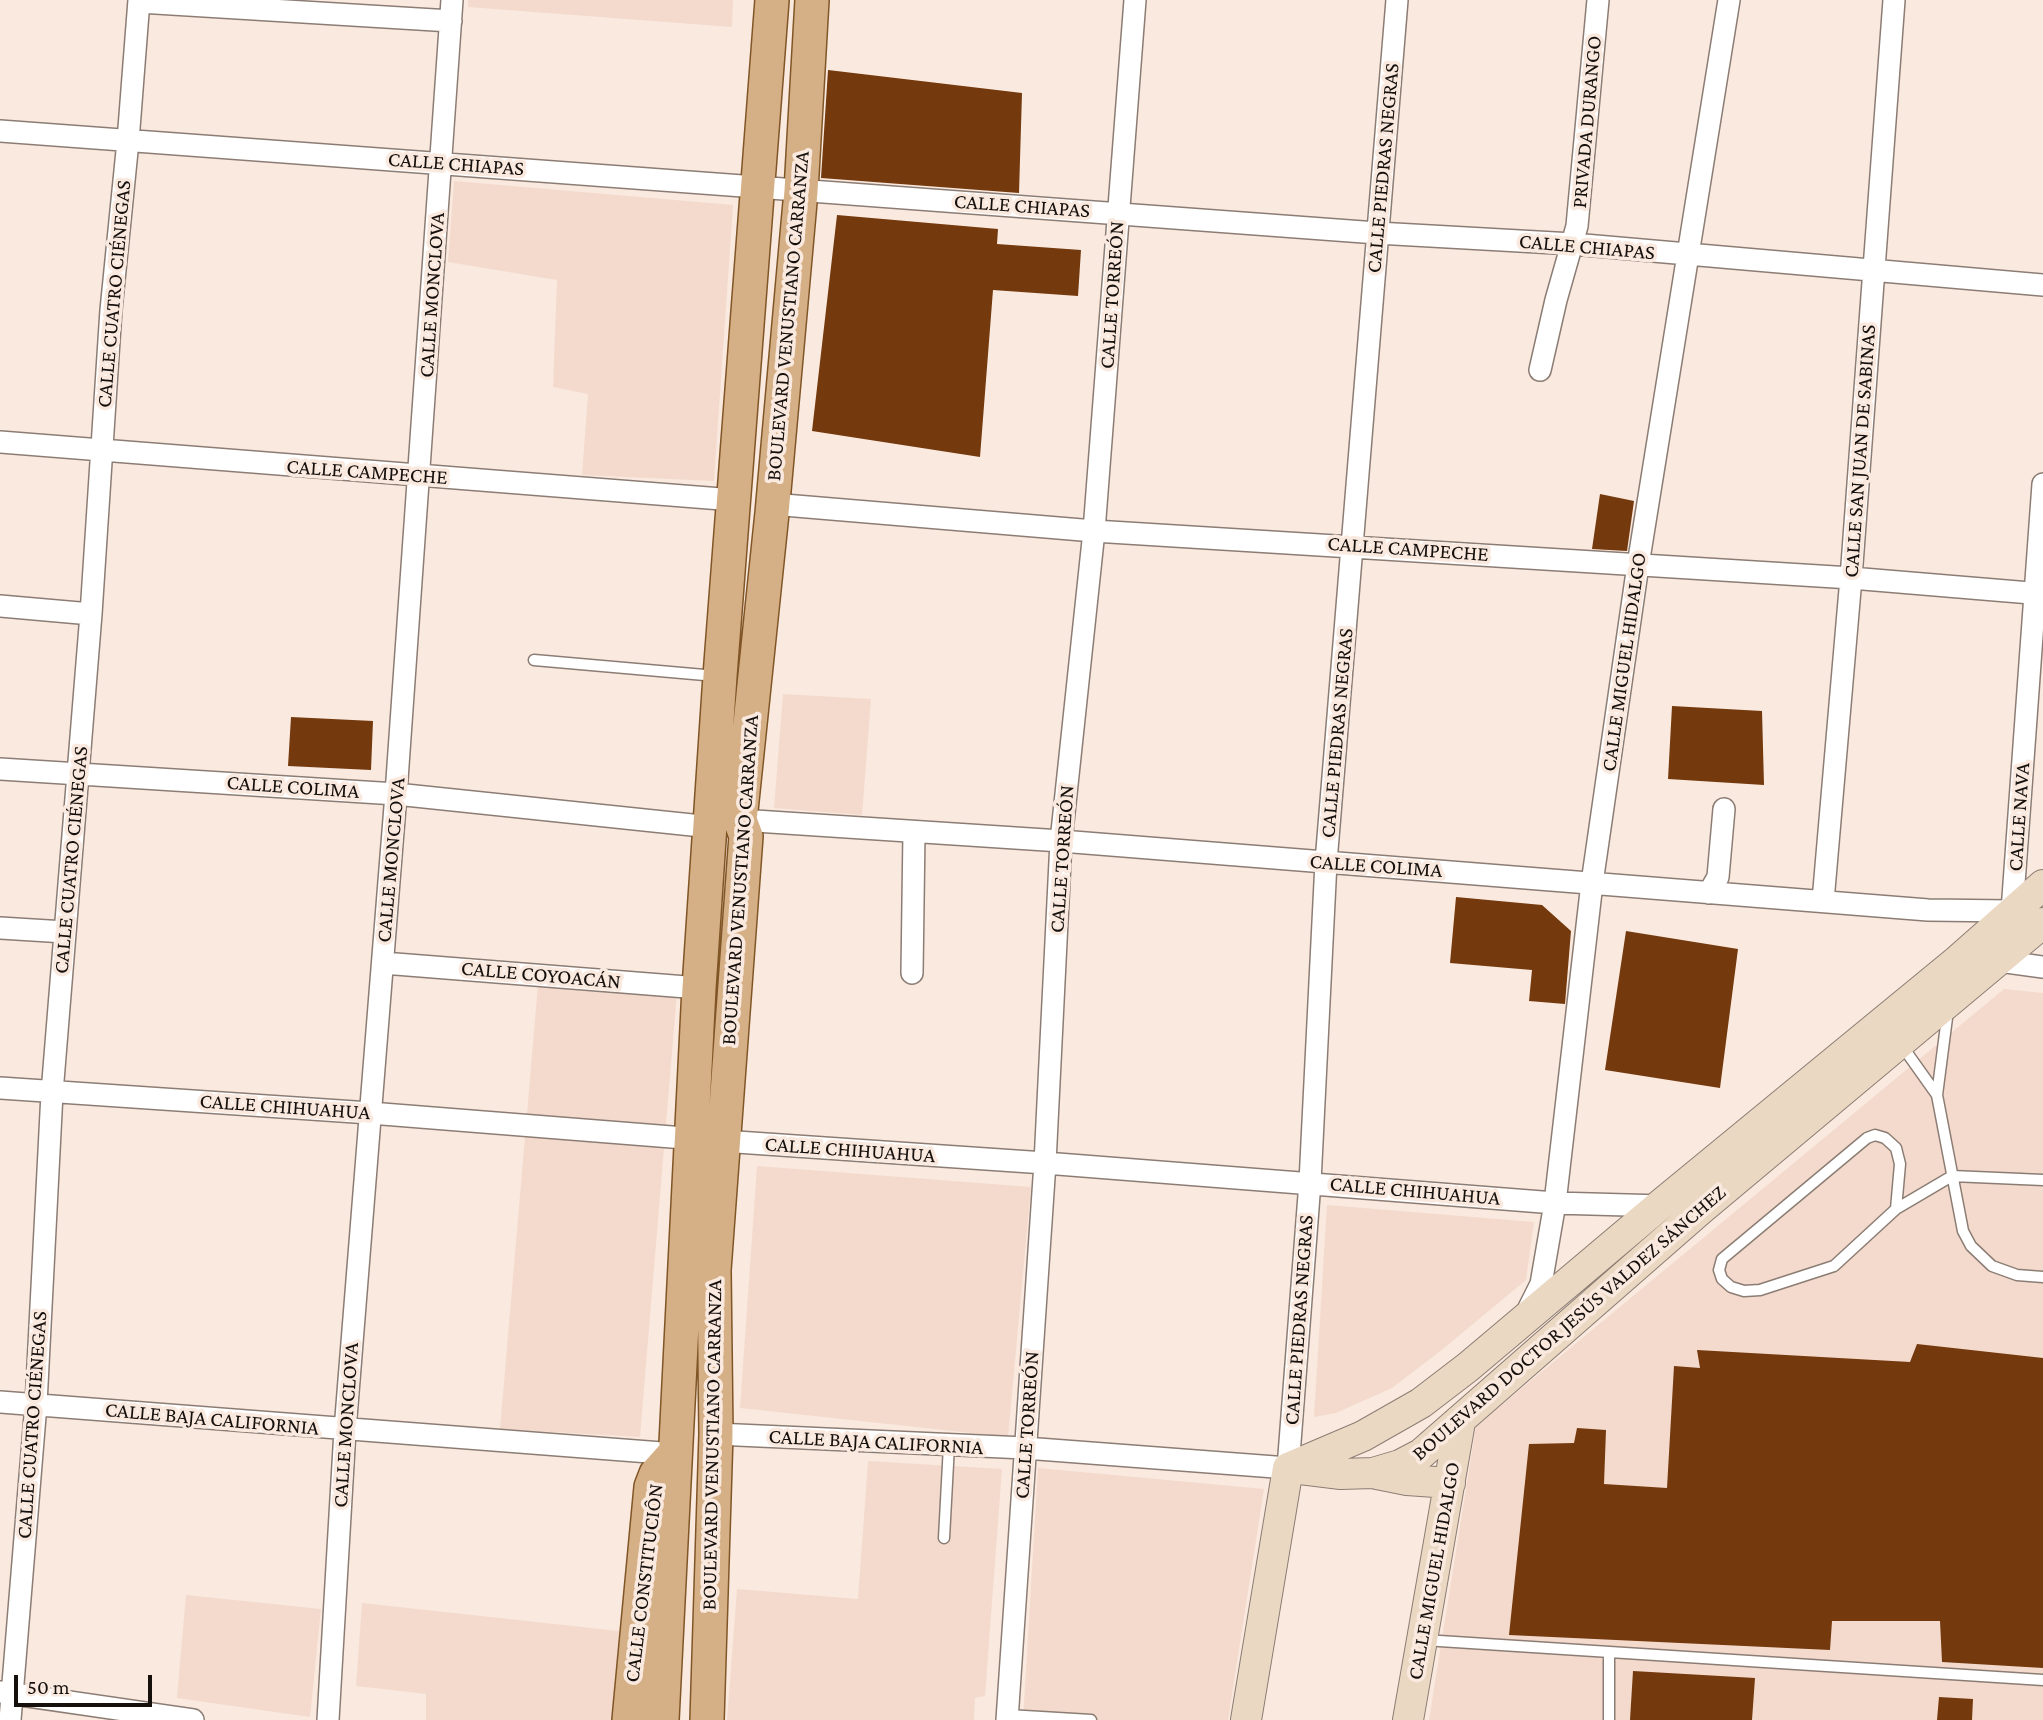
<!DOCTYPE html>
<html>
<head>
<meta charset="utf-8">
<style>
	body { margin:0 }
	#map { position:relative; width:2043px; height:1720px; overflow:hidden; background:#fae9df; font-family:"Crimson Pro",serif }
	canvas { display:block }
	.scale { position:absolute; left:14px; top:1675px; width:138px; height:32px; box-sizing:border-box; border:4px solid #16100d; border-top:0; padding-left:9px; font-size:21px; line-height:24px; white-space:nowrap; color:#16100d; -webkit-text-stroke:5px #fae9df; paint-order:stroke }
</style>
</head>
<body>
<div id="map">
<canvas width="2043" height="1720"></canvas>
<div class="scale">50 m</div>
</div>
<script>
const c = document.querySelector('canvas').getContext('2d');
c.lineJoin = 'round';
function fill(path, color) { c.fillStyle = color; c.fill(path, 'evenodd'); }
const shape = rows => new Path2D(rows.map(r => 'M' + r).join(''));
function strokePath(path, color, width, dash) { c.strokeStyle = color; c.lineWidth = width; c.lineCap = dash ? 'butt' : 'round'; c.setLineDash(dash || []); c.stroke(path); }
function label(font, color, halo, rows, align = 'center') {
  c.font = font + ' "Crimson Pro",serif'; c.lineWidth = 7; c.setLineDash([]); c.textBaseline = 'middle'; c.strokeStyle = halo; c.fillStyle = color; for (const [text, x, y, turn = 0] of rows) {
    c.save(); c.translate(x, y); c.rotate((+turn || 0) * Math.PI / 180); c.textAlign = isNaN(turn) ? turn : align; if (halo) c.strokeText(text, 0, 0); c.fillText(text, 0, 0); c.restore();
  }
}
fill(shape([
	[468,0,733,0,732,27,468,7],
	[454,181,733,205,714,481,582,475,588,394,553,387,557,280,448,262],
	[783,694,871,699,862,815,774,808],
	[539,973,678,980,640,1437,500,1429],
	[2004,989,2043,993,2043,1720,1429,1720,1476,1426],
	[757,1166,1031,1187,1008,1437,740,1408],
	[1327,1205,1534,1222,1526,1280,1443,1349,1392,1388,1336,1413,1314,1417],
	[868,1461,1002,1469,985,1696,975,1698,974,1720,727,1720,737,1589,858,1599],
	[1038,1468,1264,1489,1228,1720,1023,1720],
	[186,1595,321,1609,310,1717,177,1698],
	[362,1603,619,1631,618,1720,426,1720,426,1694,356,1686]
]), '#f3dacd');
fill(shape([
	[828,70,1022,93,1019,193,821,178],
	[837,215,998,229,997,244,1081,250,1078,296,993,290,980,457,812,431],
	[1600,494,1634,501,1627,551,1592,549],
	[1672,706,1762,711,1764,785,1668,779],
	[291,717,373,721,371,770,288,766],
	[1456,897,1542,905,1571,931,1565,1004,1529,1001,1532,970,1450,963],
	[1626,931,1738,949,1720,1088,1605,1070],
	[1917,1344,2043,1358,2043,1668,1942,1662,1940,1621,1832,1621,1830,1650,1509,1635,1529,1444,1574,1443,1577,1428,1606,1430,1604,1484,1667,1488,1674,1366,1700,1368,1697,1350,1910,1362],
	[1633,1671,1755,1678,1752,1720,1630,1720],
	[1939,1697,1973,1699,1972,1720,1937,1720]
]), '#74390c');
const lane = shape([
	[534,660,716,676],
	[1948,1010,1937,1095,1963,1231,1971,1246,1992,1266,2017,1275,2043,1277],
	[1900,1043,1937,1095],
	[1896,1209,1900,1164,1896,1148,1885,1138,1875,1135,1867,1138,1722,1259,1719,1270,1722,1279,1731,1287,1744,1291,1760,1290,1834,1266,1896,1209,1952,1176,2043,1180],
	[944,1538,949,1445],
	[1424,1640,2043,1680],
	[1609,1653,1609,1720],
	[1008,1715,1091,1720]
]);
const street = shape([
	[139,2,451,21],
	[0,131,1377,233,1573,244,2043,285],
	[1540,370,1556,300,1577,226,1598,0],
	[0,442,734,500],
	[772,504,1094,531,1851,578,2043,594],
	[0,606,91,614],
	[0,769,396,794,711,827],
	[740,820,1061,841,1928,910,2012,911],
	[1709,893,1718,877,1724,809],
	[1823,901,1851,578,1894,0],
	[2017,916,2012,911,2043,484],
	[0,928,65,932],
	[1999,961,2043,967],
	[383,963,699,988],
	[912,973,914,832],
	[0,1088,370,1113,722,1141,1045,1163,1555,1203,1663,1206],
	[1526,1314,1541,1284,1555,1203,1592,883,1638,565,1729,0],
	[0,1402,675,1454],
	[716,1434,1025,1448,1288,1468,1310,1182,1326,862,1397,0],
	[0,1692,193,1720],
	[10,1720,36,1404,52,1093,91,614,111,310,128,141,139,0],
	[328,1720,345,1430,396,794,452,0],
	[1007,1720,1045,1163,1061,841,1094,531,1135,0]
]);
const secondary = shape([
	[1288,1468,1363,1436,1421,1403,1468,1367,1660,1205,1958,960,2043,885],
	[1292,1468,1341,1474,1373,1473,1400,1465,1421,1454,1700,1210,2043,923],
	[1377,1474,1407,1480,1450,1483],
	[1246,1720,1288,1468],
	[1408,1720,1460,1422]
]);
const primary = shape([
	[629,1720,651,1487,656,1474,673,1455],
	[662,1720,699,988,720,676,772,0],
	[707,1720,716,1434,714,1270,746,836,740,820,772,513,801,191,812,0]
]);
strokePath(lane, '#8c7d74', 13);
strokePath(street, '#8c7d74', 24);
strokePath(secondary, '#8c7d74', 32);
strokePath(primary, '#805627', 36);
strokePath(lane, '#fff', 10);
strokePath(street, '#fff', 21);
strokePath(secondary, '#ead8c2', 30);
strokePath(primary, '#d5b086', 33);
label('21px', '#16100d', '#fae9df', [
	["PRIVADA DURANGO",1587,122,-85],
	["CALLE CHIAPAS",456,164,4],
	["CALLE PIEDRAS NEGRAS",1383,168,-85],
	["CALLE CHIAPAS",1022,206,4],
	["CALLE CHIAPAS",1587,247,5],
	["CALLE CUATRO CIÉNEGAS",114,294,-85],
	["CALLE MONCLOVA",432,295,-86],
	["CALLE TORREÓN",1112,295,-86],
	["BOULEVARD VENUSTIANO CARRANZA",788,316,-85],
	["CALLE SAN JUAN DE SABINAS",1860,451,-86],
	["CALLE CAMPECHE",367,472,4],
	["CALLE CAMPECHE",1408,549,4],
	["CALLE MIGUEL HIDALGO",1624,662,-82],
	["CALLE PIEDRAS NEGRAS",1337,733,-85],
	["CALLE COLIMA",293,787,4],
	["CALLE NAVA",2019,817,-86],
	["CALLE TORREÓN",1062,859,-86],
	["CALLE CUATRO CIÉNEGAS",71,860,-85],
	["CALLE MONCLOVA",391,860,-85],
	["CALLE COLIMA",1376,866,4],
	["BOULEVARD VENUSTIANO CARRANZA",740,880,-86],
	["CALLE COYOACÁN",541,975,5],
	["CALLE CHIHUAHUA",285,1107,4],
	["CALLE CHIHUAHUA",850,1150,4],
	["CALLE CHIHUAHUA",1415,1191,5],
	["CALLE PIEDRAS NEGRAS",1299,1320,-86],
	["BOULEVARD DOCTOR JESÚS VALDEZ SÁNCHEZ",1569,1323,-41],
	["CALLE BAJA CALIFORNIA",212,1419,5],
	["CALLE CUATRO CIÉNEGAS",32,1425,-86],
	["CALLE MONCLOVA",346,1425,-86],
	["CALLE TORREÓN",1027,1425,-86],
	["CALLE BAJA CALIFORNIA",876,1442,3],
	["BOULEVARD VENUSTIANO CARRANZA",712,1445,-89],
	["CALLE MIGUEL HIDALGO",1434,1571,-80],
	["CALLE CONSTITUCIÔN",644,1583,-83]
]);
</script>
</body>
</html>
